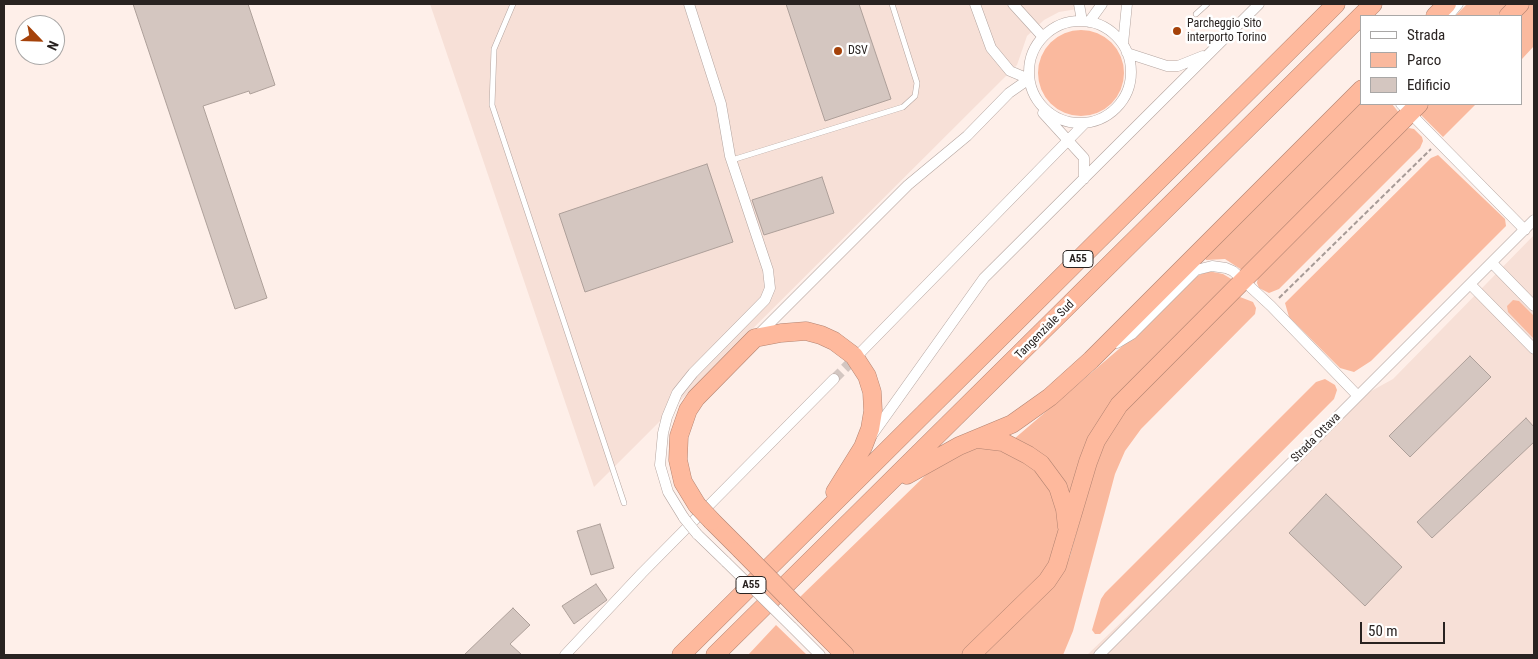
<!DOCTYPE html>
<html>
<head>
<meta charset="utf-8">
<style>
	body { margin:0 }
	#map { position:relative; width:1538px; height:659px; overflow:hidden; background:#feefe9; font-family:"Roboto Condensed",sans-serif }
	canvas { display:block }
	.frame { position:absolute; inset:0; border:5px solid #292321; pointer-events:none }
	.legend { position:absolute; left:1360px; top:15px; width:162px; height:90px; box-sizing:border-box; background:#fff; border:1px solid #a9a7a6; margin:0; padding:6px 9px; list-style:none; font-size:15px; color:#292321 }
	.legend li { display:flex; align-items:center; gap:10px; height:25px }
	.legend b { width:25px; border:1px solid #a9a7a6 }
	.north { position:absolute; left:15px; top:15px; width:50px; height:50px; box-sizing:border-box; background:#fff; border:1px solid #a9a7a6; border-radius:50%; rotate:114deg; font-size:14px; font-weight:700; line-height:20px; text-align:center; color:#292321 }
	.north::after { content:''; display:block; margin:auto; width:18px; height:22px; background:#a5420a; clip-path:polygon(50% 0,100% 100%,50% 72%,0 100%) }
	.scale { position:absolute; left:1360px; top:622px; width:85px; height:22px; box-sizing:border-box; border:2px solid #292321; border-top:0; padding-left:6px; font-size:15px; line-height:18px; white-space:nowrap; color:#292321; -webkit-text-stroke:4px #fff; paint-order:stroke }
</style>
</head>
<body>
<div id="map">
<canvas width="1538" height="659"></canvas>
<div class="frame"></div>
<ul class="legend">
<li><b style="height:6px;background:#fff"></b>Strada</li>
<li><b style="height:14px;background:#fab99e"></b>Parco</li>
<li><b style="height:14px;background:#d4c6c0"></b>Edificio</li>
</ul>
<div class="north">N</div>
<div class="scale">50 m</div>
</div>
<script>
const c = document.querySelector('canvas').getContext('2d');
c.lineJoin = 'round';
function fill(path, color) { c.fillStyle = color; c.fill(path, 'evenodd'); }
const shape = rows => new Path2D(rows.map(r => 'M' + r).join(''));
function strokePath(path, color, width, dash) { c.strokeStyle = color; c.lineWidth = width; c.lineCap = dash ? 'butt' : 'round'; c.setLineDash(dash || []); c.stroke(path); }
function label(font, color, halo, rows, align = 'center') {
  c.font = font + ' "Roboto Condensed",sans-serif'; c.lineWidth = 5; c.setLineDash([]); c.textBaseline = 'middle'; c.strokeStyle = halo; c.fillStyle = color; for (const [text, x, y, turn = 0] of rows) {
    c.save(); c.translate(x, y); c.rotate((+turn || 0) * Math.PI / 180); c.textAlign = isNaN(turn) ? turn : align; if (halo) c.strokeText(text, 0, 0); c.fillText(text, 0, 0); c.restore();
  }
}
fill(shape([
	[430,4,1085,4,1077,9,1059,12,1044,20,1027,36,1017,65,594,487],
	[1534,235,1534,655,1087,655,1353,401,1393,379]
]), '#f7e0d7');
fill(shape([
	[1467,4,1510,4,1497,16,1455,16],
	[1530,4,1534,4,1534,46,1522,59,1522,16,1517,16],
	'1038 73a43 43 0 1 1 86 0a43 43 0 1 1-86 0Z',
	[1362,101,1362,104,1392,104,1400,114,1242,270,1225,259,1206,260,1205,258],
	[1428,104,1476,104,1443,137,1419,113],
	[1409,128,1414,129,1422,137,1423,141,1420,148,1279,289,1269,293,1259,288,1257,283,1258,276,1401,133],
	[1438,155,1505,219,1506,226,1371,361,1354,372,1340,368,1289,317,1285,303,1431,158],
	[1208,271,1223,274,1233,280,1128,384,1071,500,1014,439,1133,337,1191,279],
	[1240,297,1253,302,1256,308,1255,314,1141,429,1125,451,1115,474,1073,631,1063,655,981,655,1063,572,1070,556,1099,452,1120,416,1234,299],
	[1513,300,1519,301,1534,316,1534,339,1508,312,1507,306],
	[1325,379,1335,385,1337,390,1334,399,1100,634,1095,634,1092,630,1101,599,1105,593,1316,382],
	[978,447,1001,449,1034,468,1055,497,1060,534,1049,569,963,655,856,655,799,598,932,469,942,462],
	[776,625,807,655,748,655]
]), '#fab99e');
const building = shape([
	[133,4,248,4,275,85,250,94,249,91,203,106,267,298,235,309,133,4],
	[786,4,859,4,891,99,825,121,786,4],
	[707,164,733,242,585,292,559,214,707,164],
	[822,177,834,213,764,235,752,200,822,177],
	[1470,356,1491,377,1410,457,1389,436,1470,356],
	[1526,418,1534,427,1534,442,1432,538,1417,522,1526,418],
	[1326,494,1402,567,1365,606,1289,533,1326,494],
	[600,524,614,568,591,575,577,531,600,524],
	[596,584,607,600,574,624,562,606,596,584],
	[513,608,530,625,510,644,522,655,464,655,513,608]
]);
fill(building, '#d4c6c0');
strokePath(building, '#aea09a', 1);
strokePath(shape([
	[834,379,859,354]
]), '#d3c6c1', 10, [10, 5]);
const lane = shape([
	[513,4,494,49,492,105,624,503],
	[1196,14,1207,4],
	[732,160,903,107,915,96,917,83,892,4]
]);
const street = shape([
	[975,4,991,48,1010,71,1029,79],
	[1013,4,1043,37],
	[1079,4,1082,21],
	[1448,16,1458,4],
	'1029 72a51 51 0 1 1 102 0a51 51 0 1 1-102 0Z',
	[1089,22,1102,4],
	[1123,44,1127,4],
	[1127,53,1167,66,1178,66,1203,56],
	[1401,104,1525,230],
	[1043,113,1084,158,1084,179],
	[1492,263,1534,306],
	[1470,284,1534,349],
	[758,335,908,185,967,136,1009,93,1029,79],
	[1117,343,1132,334,1196,270,1212,266,1226,268,1233,271,1271,306,1358,396],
	[861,352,1085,123],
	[872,435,984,278,1259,4],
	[684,518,668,492,660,465,663,433,667,417,677,393,693,373,765,300,770,288,768,270,730,156,721,104,689,4],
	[697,534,726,562],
	[792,627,820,655],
	[565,655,642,573,834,379],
	[1099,655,1534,220]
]);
const highway = shape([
	[1435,16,1447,4],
	[1508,16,1520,4],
	[978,439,1003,442,1028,455,1041,464,1058,487,1065,509,1067,527],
	[907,475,959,446,1012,424,1050,397,1091,360,1362,89],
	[697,505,683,482,678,460,679,436,688,410,696,398,755,338,781,333,806,331,821,335,834,341,854,356,867,376,872,392,873,411,870,429,863,447,835,492],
	[712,521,740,549],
	[805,615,845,655],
	[681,655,1336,4],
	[715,655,1373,4],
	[971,655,1047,581,1057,566,1088,462,1096,441,1119,405,1419,104]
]);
strokePath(lane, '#b4a5a0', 6);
strokePath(street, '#b4a5a0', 11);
strokePath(highway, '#b38472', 19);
strokePath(shape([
	[1279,298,1431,149]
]), '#a79b97', 2, [5, 2.5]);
strokePath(lane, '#fff', 5);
strokePath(street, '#fff', 10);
strokePath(highway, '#feb99d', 18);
const streetBridge = shape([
	[684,518,697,534],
	[726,562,792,627]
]);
const highwayBridge = shape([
	[697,505,712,521],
	[740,549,805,615]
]);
strokePath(streetBridge, '#b4a5a0', 11, []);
strokePath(highwayBridge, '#b38472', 19, []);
strokePath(streetBridge, '#fff', 10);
strokePath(highwayBridge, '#feb99d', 18);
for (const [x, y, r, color] of [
	[1177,31,5,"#a5420a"],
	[838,51,5,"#a5420a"]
]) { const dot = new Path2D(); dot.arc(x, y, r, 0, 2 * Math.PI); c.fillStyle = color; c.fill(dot); strokePath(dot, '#fff', 2); }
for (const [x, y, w] of [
	[1078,259,30],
	[751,585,30]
]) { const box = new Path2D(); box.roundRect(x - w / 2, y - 8.5, w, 17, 4); c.fillStyle = '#fff'; c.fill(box); strokePath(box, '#292321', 1); }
label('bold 11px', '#292321', null, [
	["A55",1078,259],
	["A55",751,585]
]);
label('12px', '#292321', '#fff', [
	["Parcheggio Sito",1187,24],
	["interporto Torino",1187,38],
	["DSV",848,51]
], 'left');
label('12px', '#292321', '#fff', [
	["Tangenziale Sud",1045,330,-45],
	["Strada Ottava",1316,438,-45]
]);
</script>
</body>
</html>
